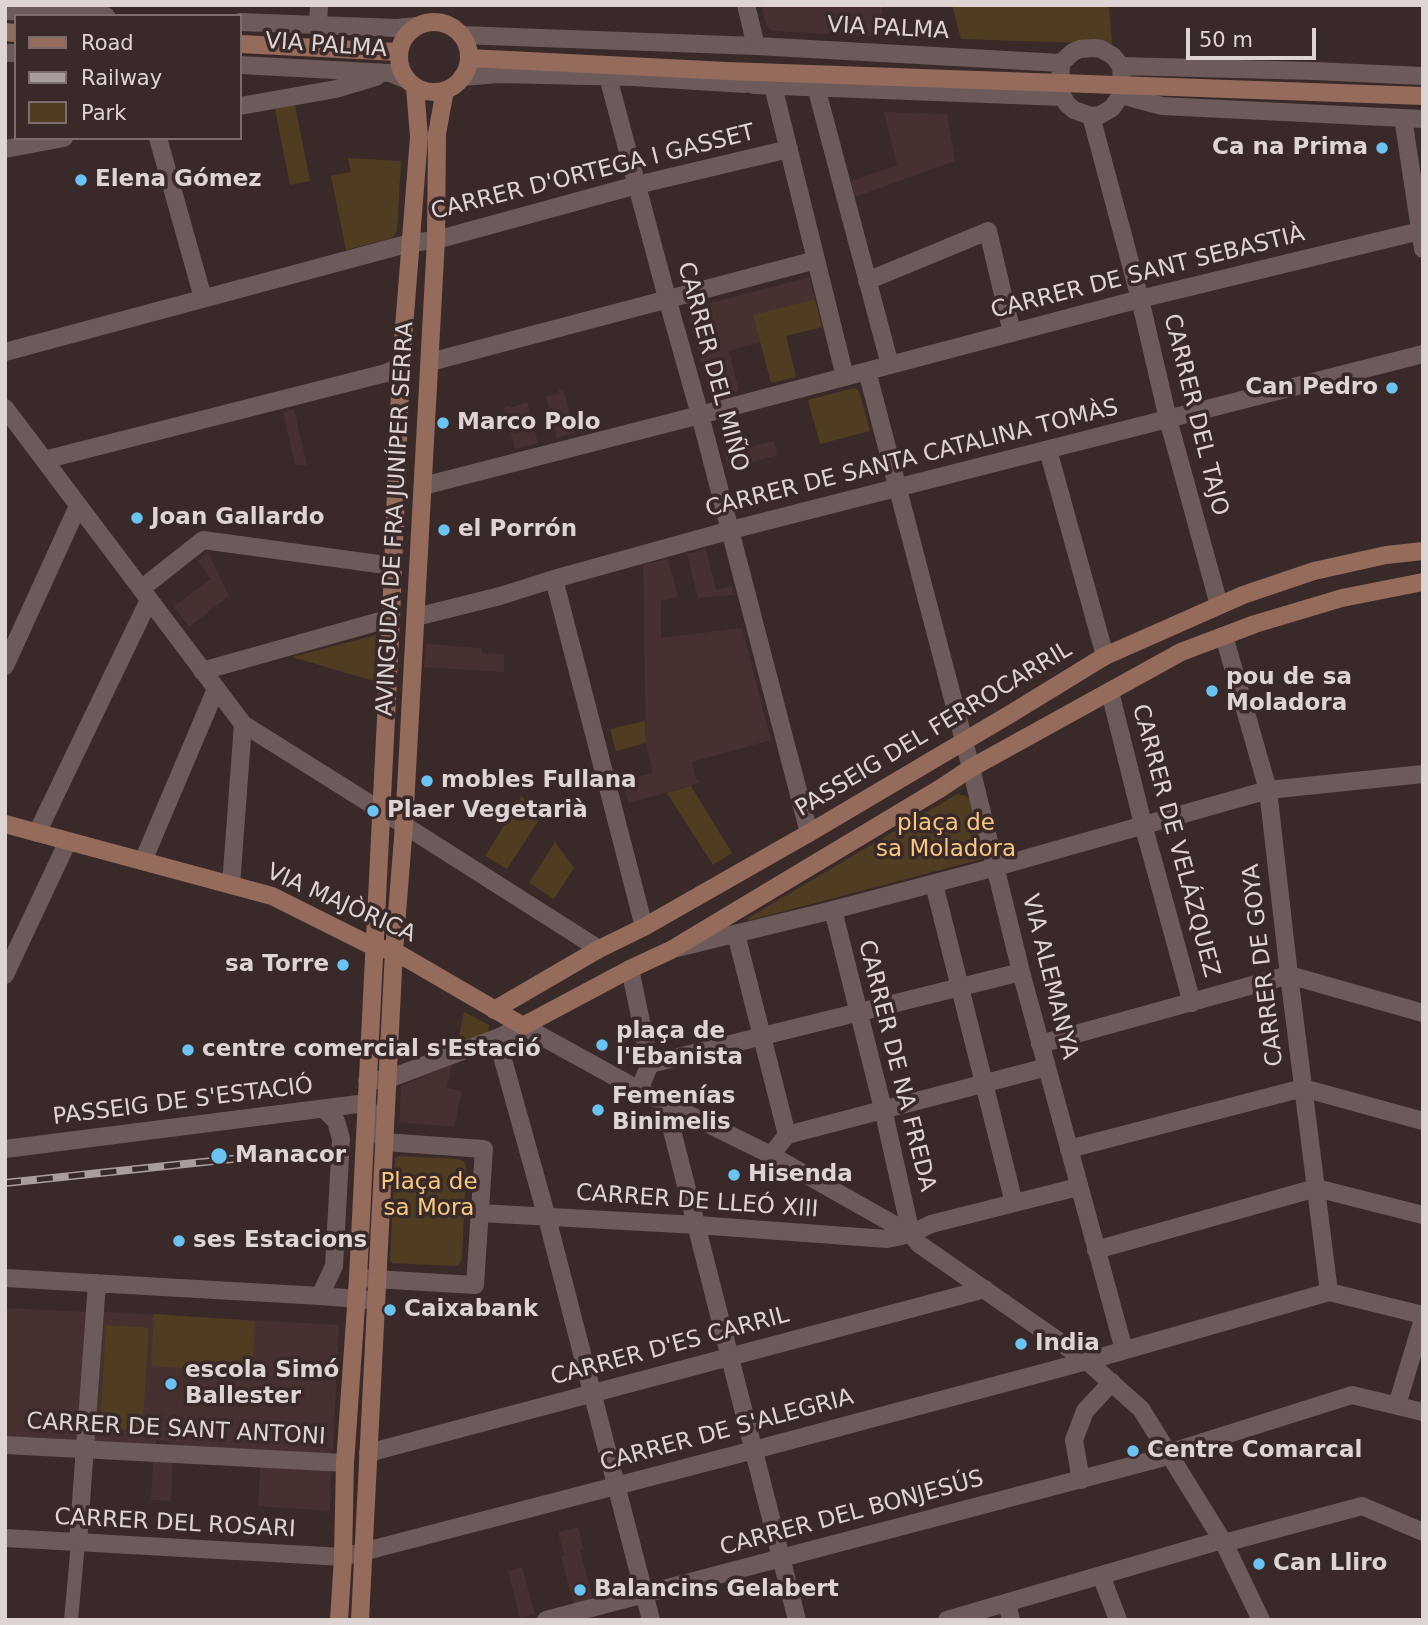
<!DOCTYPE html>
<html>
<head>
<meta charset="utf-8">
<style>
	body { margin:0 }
	#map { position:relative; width:1428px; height:1625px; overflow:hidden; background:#392929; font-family:"DejaVu Sans",sans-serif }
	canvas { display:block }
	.frame { position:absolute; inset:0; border:7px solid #dfd4d4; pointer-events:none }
	.legend { position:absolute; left:14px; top:14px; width:228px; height:126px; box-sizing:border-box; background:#392929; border:2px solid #7b6d6d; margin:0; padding:9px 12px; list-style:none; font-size:21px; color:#dfd4d4 }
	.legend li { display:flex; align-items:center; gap:14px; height:35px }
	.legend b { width:35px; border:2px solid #7b6d6d }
	.scale { position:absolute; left:1186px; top:28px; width:130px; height:32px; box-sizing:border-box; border:4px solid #dfd4d4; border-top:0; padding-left:9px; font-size:21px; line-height:24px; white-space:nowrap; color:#dfd4d4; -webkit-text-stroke:5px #392929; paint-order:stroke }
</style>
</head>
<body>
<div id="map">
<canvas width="1428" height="1625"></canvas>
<div class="frame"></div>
<ul class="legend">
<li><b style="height:9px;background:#956b5c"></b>Road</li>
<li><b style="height:9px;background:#a99d9d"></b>Railway</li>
<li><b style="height:19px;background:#503d21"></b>Park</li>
</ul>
<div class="scale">50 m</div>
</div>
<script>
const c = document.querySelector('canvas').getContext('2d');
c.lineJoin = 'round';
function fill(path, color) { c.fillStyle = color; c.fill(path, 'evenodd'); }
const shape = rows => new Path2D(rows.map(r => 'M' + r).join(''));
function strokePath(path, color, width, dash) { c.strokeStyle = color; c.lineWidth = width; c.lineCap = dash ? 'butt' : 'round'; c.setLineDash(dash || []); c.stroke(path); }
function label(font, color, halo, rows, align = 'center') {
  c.font = font + ' "DejaVu Sans",sans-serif'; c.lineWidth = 7; c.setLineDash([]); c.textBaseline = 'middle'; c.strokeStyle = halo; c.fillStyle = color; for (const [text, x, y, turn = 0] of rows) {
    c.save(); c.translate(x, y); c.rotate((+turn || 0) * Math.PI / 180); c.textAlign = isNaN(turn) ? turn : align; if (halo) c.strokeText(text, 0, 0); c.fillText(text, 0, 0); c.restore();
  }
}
fill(shape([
	[761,5,882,5,882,37,773,31,767,27],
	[884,112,947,114,955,161,855,197,851,181,897,165],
	[810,277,815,299,754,315,760,342,729,351,739,391,715,397,709,393,687,309],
	[563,388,575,433,557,438,546,397,559,393,559,390],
	[527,402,538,443,515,449,504,408,509,406,510,408],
	[294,409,299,431,307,466,295,465,283,412],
	[774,441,777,455,728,469,724,453],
	[706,549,716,590,731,586,733,595,698,598,687,554],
	[208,552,229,596,189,627,174,606,211,579,198,560],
	[668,559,678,597,661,601,661,638,742,628,771,740,692,762,696,778,699,782,691,786,628,803,623,780,653,773,646,743,643,565],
	[426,644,482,648,482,653,504,654,504,672,424,667],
	[452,1064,447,1088,462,1091,454,1127,399,1122,401,1086],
	[6,1308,87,1312,106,1312,339,1325,333,1450,327,1455,169,1445,168,1441,156,1440,156,1444,5,1436],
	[153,1461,173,1462,171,1501,151,1500],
	[260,1467,331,1471,330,1511,258,1506],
	[578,1527,583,1548,580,1550,593,1599,574,1604,561,1557,564,1555,558,1532],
	[522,1567,535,1614,520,1618,508,1571]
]), '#473030');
fill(shape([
	[952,5,1109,5,1112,44,961,39],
	[295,105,310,181,290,185,275,109],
	[348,158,401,161,397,232,392,238,346,250,331,176,351,172],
	[815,299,822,327,786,336,796,377,771,383,753,315],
	[854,388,859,391,870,431,820,444,808,400],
	[376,635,374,681,292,657],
	[645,721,646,743,616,751,610,729],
	[691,786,732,853,713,865,667,793],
	[957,794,966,796,970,799,985,853,982,859,747,921,748,918],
	[521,795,539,820,507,869,485,856,518,804],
	[555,842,574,868,554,899,529,883],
	[464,1012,489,1025,488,1033,457,1046],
	[398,1156,458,1159,463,1161,466,1166,462,1258,460,1263,456,1266,392,1263,390,1261,395,1158],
	[154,1314,255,1321,252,1373,151,1366],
	[106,1325,149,1328,142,1431,100,1428]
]), '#503d21');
strokePath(shape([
	[71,1620,78,1543]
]), '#6d5a5a', 14);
strokePath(shape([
	[5,11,106,16],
	[240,22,397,28,416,26],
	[318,25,319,5],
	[461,35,756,46,1061,63],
	[1094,48,1101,49,1113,56,1121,66,1122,86,1121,95,1112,108,1100,115,1091,116,1074,110,1067,104,1063,97,1060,87,1061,63,1073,52,1080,49,1094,48],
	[5,53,16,53],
	[240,65,390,73,407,80],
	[1121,66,1314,71,1423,76],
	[727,71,754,85,1063,97],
	[462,77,499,74,633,77,745,84],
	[608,77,667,298,700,415,809,833],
	[773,86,845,377],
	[1121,95,1162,106,1423,119],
	[240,106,336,89,376,77],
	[1091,116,1140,299,1168,419,1219,605],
	[1403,118,1423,249],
	[158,138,203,298],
	[5,149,64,138],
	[867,281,988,231,1012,333],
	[5,352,410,243,436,240,637,185,789,149],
	[430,362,816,260],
	[890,365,1140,299,1420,231],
	[867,371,971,768,1021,972,1124,1350],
	[5,408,243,724,404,825,599,949],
	[1048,450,1105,656],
	[44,460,386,373,401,366],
	[423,486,700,415,890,365,816,87],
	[554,579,644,927],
	[141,589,203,540,393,566],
	[416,617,500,596,554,579,731,530,1423,354],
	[1224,636,1268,790,1289,975,1329,1292],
	[5,666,78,506],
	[202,671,391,618],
	[1110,692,1143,824,1192,1003],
	[37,833,149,600],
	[143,861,216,689],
	[934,884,1014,1203],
	[231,885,243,724],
	[833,910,883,1109,911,1234],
	[736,934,787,1135],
	[677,948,833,910,996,867,1268,790,1423,774],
	[630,969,650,1064,639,1090],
	[5,975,68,841],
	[497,1038,547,1218,651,1620],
	[1040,1044,1289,975,1423,1013],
	[650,1064,1021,972],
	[367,1081,388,1079,497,1038,523,1026,639,1090,771,1155,911,1234,919,1244,1087,1361,1141,1409,1224,1543,1261,1620],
	[665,1103,797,1620],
	[5,1149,366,1103,384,1142,484,1149,475,1285,358,1278],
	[1069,1149,1303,1088,1423,1121],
	[771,1155,787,1135,1047,1067],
	[480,1213,697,1225,887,1239,911,1234,931,1224,1078,1187],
	[1096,1250,1316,1188,1423,1215],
	[5,1278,320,1296,372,1300],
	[320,1296,334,1266,341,1139,336,1121,324,1109],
	[1397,1405,1423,1319],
	[5,1445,345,1463],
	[368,1453,985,1289],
	[1081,1480,1074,1440,1085,1411,1112,1382],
	[5,1538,343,1557,754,1450,1087,1361,1329,1292,1423,1315],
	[78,1543,97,1283],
	[1224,1543,1362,1506,1423,1532],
	[1101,1575,1118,1620],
	[1007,1603,1011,1620],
	[546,1620,1161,1458,1168,1453,1352,1395,1423,1412],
	[947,1620,1222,1540]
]), '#6d5a5a', 18);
strokePath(shape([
	[746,5,756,46]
]), '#6d5a5a', 18);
strokePath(shape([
	'399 57a35 35 0 1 1 70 0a35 35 0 1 1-70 0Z',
	[5,32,16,33],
	[240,44,398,52],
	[469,58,727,71,1423,96],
	[5,824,272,896,374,947,394,951,523,1026,630,969,671,950,941,788,971,768,1181,652,1255,624,1342,598,1423,582],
	[494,1010,599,949,644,927,809,833,1012,713,1105,656,1243,595,1314,571,1386,555,1423,551],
	[339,1620,343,1557,345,1463,358,1278,391,618,401,366,419,137,415,87],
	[360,1620,394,951,404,825,436,240,437,134,445,90]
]), '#956b5c', 18);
const rail = shape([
	[5,1183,289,1153]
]);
strokePath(rail, '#a99d9d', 8);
strokePath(rail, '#392929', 5, [16]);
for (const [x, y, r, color] of [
	[1382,148,7,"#6ac3f1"],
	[81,180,7,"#6ac3f1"],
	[1392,388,7,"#6ac3f1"],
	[443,423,7,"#6ac3f1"],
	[137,518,7,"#6ac3f1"],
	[444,530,7,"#6ac3f1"],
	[1212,691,7,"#6ac3f1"],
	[427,781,7,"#6ac3f1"],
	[373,811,7,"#6ac3f1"],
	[343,965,7,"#6ac3f1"],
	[602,1045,7,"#6ac3f1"],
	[188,1050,7,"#6ac3f1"],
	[598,1110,7,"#6ac3f1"],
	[219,1156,9,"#6ac3f1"],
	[734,1175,7,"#6ac3f1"],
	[179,1241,7,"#6ac3f1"],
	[390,1310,7,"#6ac3f1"],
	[1021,1344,7,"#6ac3f1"],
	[171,1384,7,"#6ac3f1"],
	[1133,1451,7,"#6ac3f1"],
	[1259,1564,7,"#6ac3f1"],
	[580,1590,7,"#6ac3f1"]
]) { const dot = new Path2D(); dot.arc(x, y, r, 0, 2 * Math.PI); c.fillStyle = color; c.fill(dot); strokePath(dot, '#392929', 2.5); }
label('23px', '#dfd4d4', '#392929', [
	["VIA PALMA",888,29,3],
	["VIA PALMA",326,46,4],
	["CARRER D'ORTEGA I GASSET",593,173,-14],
	["CARRER DE SANT SEBASTIÀ",1148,273,-14],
	["CARRER DEL MIÑO",712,367,75],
	["CARRER DEL TAJO",1195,415,76],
	["CARRER DE SANTA CATALINA TOMÀS",912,459,-14],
	["AVINGUDA DE FRA JUNÍPER SERRA",396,519,-87],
	["PASSEIG DEL FERROCARRIL",934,730,-31],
	["CARRER DE VELÁZQUEZ",1175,841,75],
	["VIA MAJÒRICA",341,904,24],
	["CARRER DE GOYA",1264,965,-97],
	["VIA ALEMANYA",1049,977,76],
	["CARRER DE NA FREDA",896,1066,76],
	["PASSEIG DE S'ESTACIÓ",183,1102,-7],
	["CARRER DE LLEÓ XIII",697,1202,4],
	["CARRER D'ES CARRIL",670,1347,-15],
	["CARRER DE SANT ANTONI",176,1430,3],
	["CARRER DE S'ALEGRIA",727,1431,-15],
	["CARRER DEL BONJESÚS",852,1514,-15],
	["CARRER DEL ROSARI",175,1524,3]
]);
label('bold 23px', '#dfd4d4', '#392929', [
	["Ca na Prima",1368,148,"right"],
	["Elena Gómez",95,180],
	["Can Pedro",1378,388,"right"],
	["Marco Polo",457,423],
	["Joan Gallardo",151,518],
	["el Porrón",458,530],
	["pou de sa",1226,678],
	["Moladora",1226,704],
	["mobles Fullana",441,781],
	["Plaer Vegetarià",387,811],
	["sa Torre",329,965,"right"],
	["plaça de",616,1032],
	["l'Ebanista",616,1058],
	["centre comercial s'Estació",202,1050],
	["Femenías",612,1097],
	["Binimelis",612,1123],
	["Manacor",235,1156],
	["Hisenda",748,1175],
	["ses Estacions",193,1241],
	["Caixabank",404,1310],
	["India",1035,1344],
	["escola Simó",185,1371],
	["Ballester",185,1397],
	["Centre Comarcal",1147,1451],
	["Can Lliro",1273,1564],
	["Balancins Gelabert",594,1590]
], 'left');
label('23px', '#f8c87f', '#392929', [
	["plaça de",946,824],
	["sa Moladora",946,850],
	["Plaça de",429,1183],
	["sa Mora",429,1209]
]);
</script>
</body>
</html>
